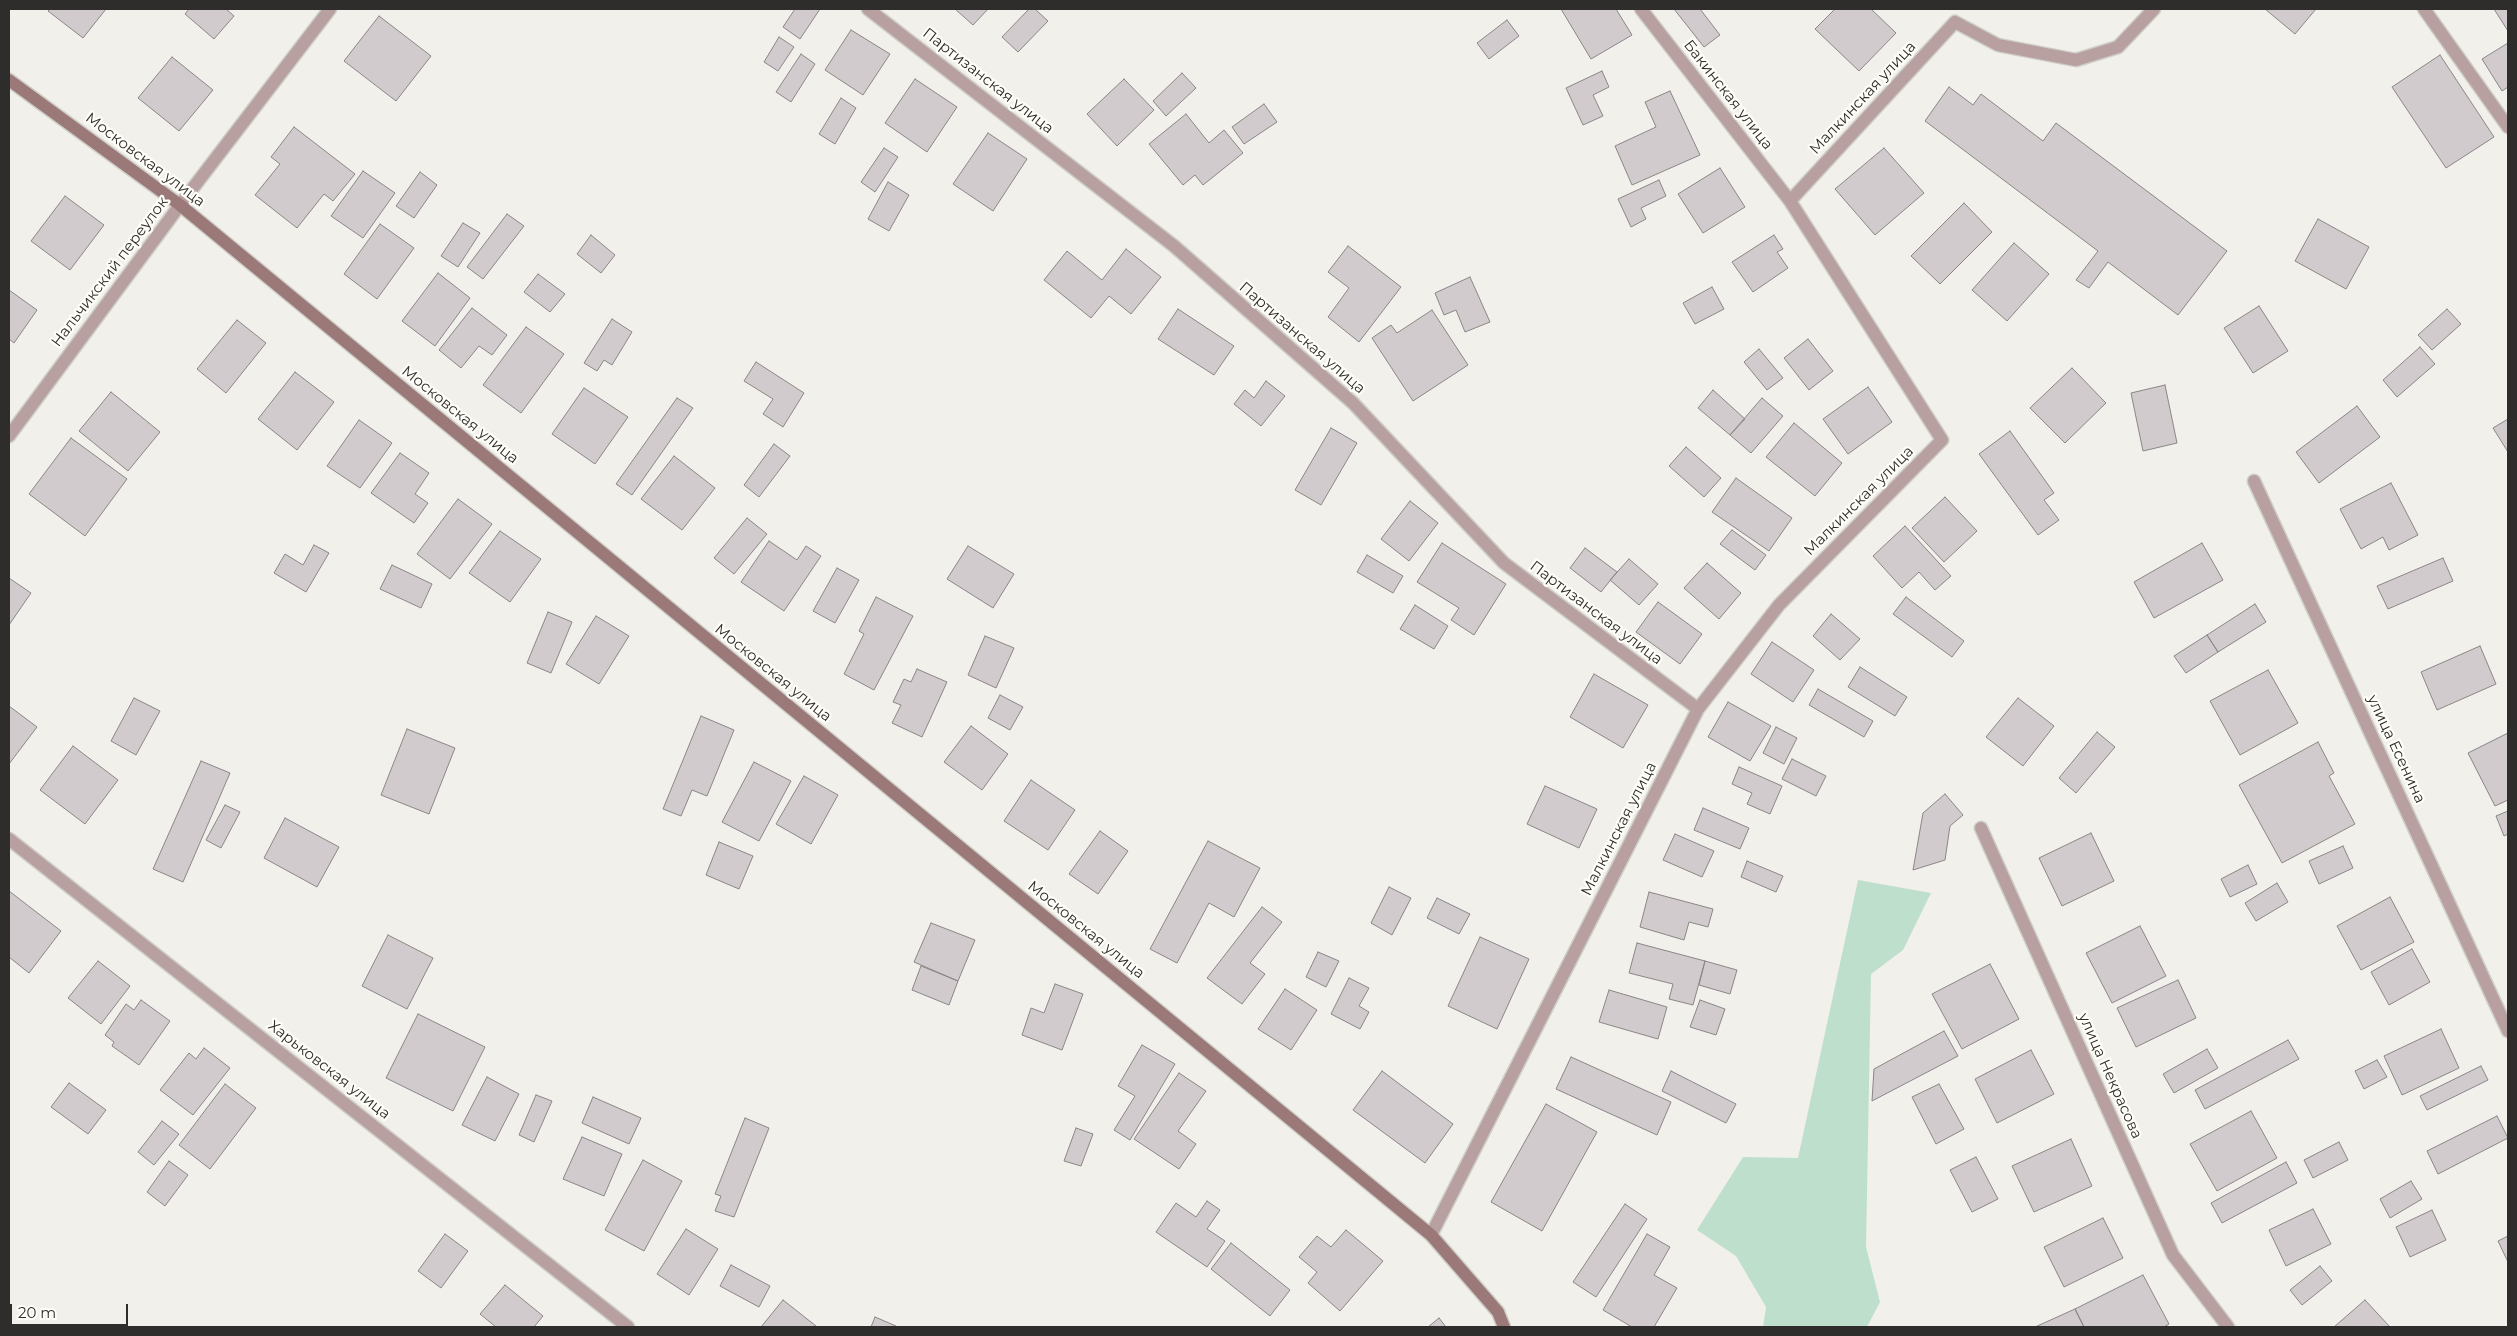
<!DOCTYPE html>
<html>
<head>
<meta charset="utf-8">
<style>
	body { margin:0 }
	#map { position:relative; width:2517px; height:1336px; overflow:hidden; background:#f1f0eb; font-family:Montserrat,sans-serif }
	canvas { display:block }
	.frame { position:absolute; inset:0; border:10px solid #2e2d2b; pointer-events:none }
	.scale { position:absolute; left:10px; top:1304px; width:118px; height:22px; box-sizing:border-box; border:2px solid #2e2d2b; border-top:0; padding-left:6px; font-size:15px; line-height:18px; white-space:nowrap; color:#2e2d2b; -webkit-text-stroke:4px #fefdf8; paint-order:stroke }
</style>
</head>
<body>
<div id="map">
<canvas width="2517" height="1336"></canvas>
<div class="frame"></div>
<div class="scale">20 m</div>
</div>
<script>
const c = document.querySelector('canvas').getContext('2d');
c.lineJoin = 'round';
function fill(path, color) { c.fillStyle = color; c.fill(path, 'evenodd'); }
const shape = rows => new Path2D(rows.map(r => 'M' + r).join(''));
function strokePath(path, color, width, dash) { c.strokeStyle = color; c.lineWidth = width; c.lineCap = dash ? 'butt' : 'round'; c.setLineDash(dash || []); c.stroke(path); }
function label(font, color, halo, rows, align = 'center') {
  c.font = font + ' Montserrat,sans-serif'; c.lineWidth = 4.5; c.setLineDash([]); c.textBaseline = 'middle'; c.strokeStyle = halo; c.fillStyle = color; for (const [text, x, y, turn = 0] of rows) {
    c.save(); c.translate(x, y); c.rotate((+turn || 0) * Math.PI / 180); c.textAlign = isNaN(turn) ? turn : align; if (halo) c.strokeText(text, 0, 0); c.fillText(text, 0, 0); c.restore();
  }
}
fill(shape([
	[1858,880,1931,893,1903,950,1871,974,1866,1247,1880,1302,1867,1327,1763,1327,1766,1307,1736,1256,1697,1230,1743,1157,1798,1158]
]), '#bfdfcd');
const building = shape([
	[50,9,106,9,83,38,48,11,50,9],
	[189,9,226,9,234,16,214,39,185,14,189,9],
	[795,9,820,9,800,39,783,27,795,9],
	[955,9,988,9,973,25,955,9],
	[1029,9,1035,9,1048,21,1018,52,1002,37,1029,9],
	[1561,9,1616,9,1632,35,1591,59,1561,9],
	[1674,9,1700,9,1720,35,1704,47,1674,9],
	[1835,9,1871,9,1896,33,1859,71,1815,29,1835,9],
	[2265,9,2316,9,2295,34,2265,9],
	[2494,9,2508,9,2508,31,2494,9],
	[379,16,431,56,396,101,344,61,379,16],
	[1507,20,1519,36,1489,59,1477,43,1507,20],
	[851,30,890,54,863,95,825,70,851,30],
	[779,37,794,47,778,71,764,62,779,37],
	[2508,43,2508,87,2502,91,2482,59,2508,43],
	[801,54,815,64,791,102,776,92,801,54],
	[2440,55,2494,137,2446,168,2392,87,2440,55],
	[172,57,213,90,179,131,138,98,172,57],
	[1602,71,1609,87,1593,95,1603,116,1583,125,1566,88,1602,71],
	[1182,73,1196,88,1166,116,1153,101,1182,73],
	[915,79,957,107,927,152,885,123,915,79],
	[1124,79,1154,110,1117,146,1087,114,1124,79],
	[1949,87,1973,105,1981,94,2043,141,2056,123,2227,251,2178,315,2108,262,2089,288,2076,280,2098,251,1925,121,1949,87],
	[1670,91,1700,155,1632,185,1615,146,1656,127,1645,102,1670,91],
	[841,98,856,108,835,144,819,134,841,98],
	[1264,104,1277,122,1244,144,1232,127,1264,104],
	[1186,114,1209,143,1224,130,1243,153,1203,185,1195,175,1183,185,1149,144,1186,114],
	[294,127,355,174,333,201,324,194,297,228,255,195,280,164,271,157,294,127],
	[988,133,1027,159,993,211,953,184,988,133],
	[884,148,898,157,875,192,861,182,884,148],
	[1884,148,1924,193,1875,235,1835,189,1884,148],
	[1720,168,1745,207,1703,233,1678,194,1720,168],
	[363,171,395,193,363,238,331,216,363,171],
	[420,172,437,185,414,218,396,206,420,172],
	[1659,180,1666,196,1641,208,1646,219,1631,227,1618,199,1659,180],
	[888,182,909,195,889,231,868,219,888,182],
	[65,196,104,225,70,270,31,241,65,196],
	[1964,203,1992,232,1940,284,1911,256,1964,203],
	[507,214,524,226,483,279,467,267,507,214],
	[2318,219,2369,247,2346,289,2295,261,2318,219],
	[463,223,480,233,458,267,441,256,463,223],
	[380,224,414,248,377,299,344,274,380,224],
	[591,235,615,255,601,273,577,254,591,235],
	[1774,235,1783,249,1777,252,1788,268,1753,292,1732,262,1774,235],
	[2014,243,2049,274,2007,321,1972,290,2014,243],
	[1348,246,1401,287,1359,342,1328,317,1349,288,1328,272,1348,246],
	[1126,249,1161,277,1131,314,1109,296,1091,318,1044,280,1067,251,1102,280,1126,249],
	[438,273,470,298,435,346,402,321,438,273],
	[538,274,565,294,550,312,524,292,538,274],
	[1470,277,1490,322,1465,332,1456,310,1444,315,1435,293,1470,277],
	[1712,287,1724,309,1695,324,1683,303,1712,287],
	[9,290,37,310,14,343,9,339,9,290],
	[2259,306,2288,351,2253,373,2224,328,2259,306],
	[472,308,507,335,492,355,479,346,461,368,439,350,472,308],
	[1178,309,1234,346,1214,375,1158,339,1178,309],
	[2447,309,2461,324,2432,350,2418,335,2447,309],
	[1432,310,1468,365,1413,401,1372,338,1391,325,1397,333,1432,310],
	[612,319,632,332,612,365,604,360,597,371,584,363,612,319],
	[237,320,266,343,226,393,197,369,237,320],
	[526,327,564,354,521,413,483,385,526,327],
	[1808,339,1833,371,1809,390,1784,358,1808,339],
	[2420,347,2435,364,2397,397,2383,380,2420,347],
	[1759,349,1783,378,1767,390,1744,362,1759,349],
	[756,362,804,393,783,427,763,414,773,399,744,381,756,362],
	[2072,368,2106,403,2065,443,2030,408,2072,368],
	[295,372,334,402,297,450,258,419,295,372],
	[1266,381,1285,396,1261,426,1234,404,1245,390,1254,398,1266,381],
	[2165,385,2177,443,2143,451,2131,393,2165,385],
	[1868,387,1892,422,1848,454,1823,419,1868,387],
	[584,388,628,417,595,464,552,434,584,388],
	[1713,390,1745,419,1730,435,1698,408,1713,390],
	[111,392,160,432,128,471,79,431,111,392],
	[677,398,693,408,632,495,616,484,677,398],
	[1762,398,1783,416,1751,453,1730,435,1762,398],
	[2357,406,2380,437,2319,483,2296,452,2357,406],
	[2508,419,2508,452,2493,428,2508,419],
	[359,420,392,443,360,488,327,466,359,420],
	[1794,423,1842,463,1815,496,1766,457,1794,423],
	[1331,428,1357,443,1321,505,1295,490,1331,428],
	[2010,431,2054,493,2044,500,2059,520,2038,535,1979,454,2010,431],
	[71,438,127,479,85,536,29,494,71,438],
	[774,444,790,456,759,497,744,485,774,444],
	[1686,447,1721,478,1704,497,1669,466,1686,447],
	[400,453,429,473,415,494,428,503,414,523,371,493,400,453],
	[674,456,715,488,682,530,641,499,674,456],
	[1736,478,1792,518,1769,551,1712,512,1736,478],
	[2391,483,2418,535,2389,550,2383,537,2361,549,2340,509,2391,483],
	[1945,497,1977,531,1944,562,1912,528,1945,497],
	[458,499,492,524,450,579,417,554,458,499],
	[1410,501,1438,523,1409,561,1381,539,1410,501],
	[747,518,767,534,734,574,714,558,747,518],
	[1905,526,1951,576,1935,590,1919,572,1902,588,1873,556,1905,526],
	[1732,530,1766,555,1755,570,1720,544,1732,530],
	[500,531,541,559,510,602,469,573,500,531],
	[769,541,797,560,806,546,821,556,784,611,741,582,769,541],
	[1442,543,1506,584,1474,635,1451,620,1459,608,1417,582,1442,543],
	[2202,543,2223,580,2154,618,2134,582,2202,543],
	[314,545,329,553,306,592,274,573,285,554,303,565,314,545],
	[968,546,1014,574,993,608,947,579,968,546],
	[1585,548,1617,572,1601,592,1570,568,1585,548],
	[1367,555,1403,576,1393,593,1357,572,1367,555],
	[2443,558,2453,581,2388,609,2377,586,2443,558],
	[1629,559,1658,584,1639,605,1610,580,1629,559],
	[1707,563,1741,593,1719,619,1684,588,1707,563],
	[392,565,432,584,421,608,380,589,392,565],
	[837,568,859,580,835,623,813,611,837,568],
	[9,578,31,593,9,625,9,578],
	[876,597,913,616,874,690,844,674,864,634,859,631,876,597],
	[1906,597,1964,641,1952,657,1893,614,1906,597],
	[1658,602,1702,634,1680,664,1636,632,1658,602],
	[2255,604,2266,622,2218,652,2207,635,2255,604],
	[1415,605,1448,626,1434,649,1400,629,1415,605],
	[548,612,572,622,551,673,527,663,548,612],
	[1831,614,1860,639,1840,660,1813,636,1831,614],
	[596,616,629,636,599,684,566,664,596,616],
	[2207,635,2218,652,2186,673,2174,656,2207,635],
	[985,636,1014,648,996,688,968,675,985,636],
	[1772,642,1814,670,1793,702,1751,674,1772,642],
	[2480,646,2496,684,2437,710,2421,672,2480,646],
	[1860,667,1907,697,1895,716,1848,687,1860,667],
	[917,669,947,682,922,737,892,723,901,705,893,702,904,679,911,682,917,669],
	[2268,670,2298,723,2240,755,2210,701,2268,670],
	[1594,674,1648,705,1623,748,1570,717,1594,674],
	[1818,689,1873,721,1864,737,1809,705,1818,689],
	[1000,695,1023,707,1010,730,988,718,1000,695],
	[134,698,160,711,136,755,111,741,134,698],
	[2018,698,2054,726,2023,766,1986,737,2018,698],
	[1728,702,1771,726,1750,761,1708,737,1728,702],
	[9,706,37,727,9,764,9,706],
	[701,716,734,730,707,796,692,790,681,816,663,809,701,716],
	[971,726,1008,754,982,790,944,762,971,726],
	[1776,727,1797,738,1784,764,1763,753,1776,727],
	[407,729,455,748,429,814,381,795,407,729],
	[2097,732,2115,747,2076,793,2059,778,2097,732],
	[2508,733,2508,800,2495,806,2468,753,2508,733],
	[2318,742,2334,773,2329,776,2355,824,2282,863,2239,785,2318,742],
	[73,746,118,780,85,824,40,790,73,746],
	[1792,759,1826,776,1816,796,1782,779,1792,759],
	[201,761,230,773,183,882,153,869,201,761],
	[754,762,791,781,759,841,722,822,754,762],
	[1739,767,1782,786,1770,814,1747,804,1752,793,1732,784,1739,767],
	[804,776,838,795,811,844,776,824,804,776],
	[1031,780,1075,810,1048,850,1004,821,1031,780],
	[1545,786,1597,809,1579,848,1527,824,1545,786],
	[1945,794,1963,815,1950,826,1945,860,1913,870,1923,813,1945,794],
	[225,805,240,812,221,848,206,840,225,805],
	[1703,808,1749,828,1740,849,1694,830,1703,808],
	[2508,811,2508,834,2504,836,2496,816,2508,811],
	[285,818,339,847,317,887,264,858,285,818],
	[1100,831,1128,851,1098,894,1069,874,1100,831],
	[2091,833,2114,881,2062,906,2039,858,2091,833],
	[1675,834,1714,851,1702,877,1663,860,1675,834],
	[1208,841,1260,868,1234,917,1209,903,1177,963,1150,949,1208,841],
	[719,842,753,856,739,889,706,875,719,842],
	[2343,846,2353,868,2319,884,2309,861,2343,846],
	[1747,861,1783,876,1776,892,1741,877,1747,861],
	[2248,865,2257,884,2230,897,2221,879,2248,865],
	[2277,883,2288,902,2256,921,2245,903,2277,883],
	[1389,887,1411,898,1392,935,1371,923,1389,887],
	[9,891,61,931,29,973,9,957,9,891],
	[1649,892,1713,909,1708,927,1689,922,1684,940,1640,927,1649,892],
	[2390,897,2414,942,2361,970,2337,926,2390,897],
	[1437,898,1470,914,1459,934,1427,918,1437,898],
	[1262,907,1282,922,1250,963,1265,974,1242,1004,1207,978,1262,907],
	[931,923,975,940,958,981,914,962,931,923],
	[2140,926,2166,976,2112,1003,2086,953,2140,926],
	[388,935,433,958,407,1009,362,986,388,935],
	[1480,937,1529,959,1497,1029,1448,1006,1480,937],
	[1637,943,1705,961,1693,1005,1669,999,1673,984,1629,973,1637,943],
	[2412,949,2430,982,2389,1005,2371,972,2412,949],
	[1318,952,1339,961,1326,987,1306,977,1318,952],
	[98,961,130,986,101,1024,68,998,98,961],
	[1705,961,1737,970,1730,994,1699,985,1705,961],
	[1990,964,2019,1019,1962,1049,1932,994,1990,964],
	[921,966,958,981,949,1005,912,990,921,966],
	[1349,978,1369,988,1359,1006,1369,1012,1360,1029,1331,1014,1349,978],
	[2178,980,2196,1018,2136,1047,2117,1008,2178,980],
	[1055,984,1083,994,1062,1050,1022,1035,1031,1008,1044,1013,1055,984],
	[1285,989,1317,1010,1291,1050,1258,1029,1285,989],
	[1609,990,1667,1007,1658,1039,1599,1022,1609,990],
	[141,1000,170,1021,139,1065,112,1046,114,1042,105,1035,126,1004,134,1010,141,1000],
	[1700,1000,1725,1009,1716,1035,1690,1027,1700,1000],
	[418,1014,485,1047,453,1111,386,1078,418,1014],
	[2441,1029,2459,1068,2402,1095,2384,1056,2441,1029],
	[1944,1031,1958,1056,1872,1101,1874,1069,1944,1031],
	[2288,1040,2299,1059,2205,1109,2195,1090,2288,1040],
	[1142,1045,1175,1064,1130,1140,1114,1130,1135,1096,1118,1086,1142,1045],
	[204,1048,230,1068,193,1115,160,1090,189,1053,196,1059,204,1048],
	[2207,1049,2218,1068,2174,1093,2163,1074,2207,1049],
	[2031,1050,2054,1094,1997,1123,1975,1079,2031,1050],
	[1571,1057,1671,1102,1657,1135,1556,1089,1571,1057],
	[2377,1060,2387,1077,2364,1089,2355,1071,2377,1060],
	[2481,1066,2488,1080,2427,1110,2420,1096,2481,1066],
	[1382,1071,1453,1124,1425,1163,1353,1110,1382,1071],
	[1671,1071,1736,1104,1726,1123,1662,1091,1671,1071],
	[1179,1073,1206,1091,1178,1131,1196,1144,1179,1169,1134,1139,1179,1073],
	[487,1077,519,1094,495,1141,462,1125,487,1077],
	[69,1083,106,1110,88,1134,51,1107,69,1083],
	[225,1084,256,1108,210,1169,179,1145,225,1084],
	[1939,1084,1964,1129,1936,1144,1912,1097,1939,1084],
	[536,1095,552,1101,534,1142,519,1135,536,1095],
	[593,1097,641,1118,629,1144,582,1123,593,1097],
	[1546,1104,1597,1132,1542,1231,1491,1202,1546,1104],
	[2251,1111,2277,1158,2217,1191,2190,1144,2251,1111],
	[2497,1116,2508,1138,2438,1174,2427,1151,2497,1116],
	[745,1118,769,1128,734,1217,715,1211,721,1196,715,1194,745,1118],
	[162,1121,179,1134,154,1165,138,1152,162,1121],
	[1076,1128,1093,1134,1081,1166,1064,1161,1076,1128],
	[582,1137,622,1154,604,1196,563,1179,582,1137],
	[2071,1139,2092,1186,2034,1212,2012,1166,2071,1139],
	[2339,1142,2348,1160,2313,1178,2304,1160,2339,1142],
	[1976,1157,1998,1199,1972,1212,1950,1170,1976,1157],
	[643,1160,682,1181,644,1251,605,1230,643,1160],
	[169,1161,188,1175,165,1206,147,1192,169,1161],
	[2286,1162,2297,1183,2222,1223,2211,1203,2286,1162],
	[2411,1181,2422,1199,2390,1218,2380,1199,2411,1181],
	[1207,1201,1220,1210,1207,1229,1225,1241,1207,1267,1156,1232,1176,1203,1196,1217,1207,1201],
	[1625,1204,1647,1219,1596,1297,1573,1282,1625,1204],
	[2313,1209,2331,1244,2286,1266,2269,1230,2313,1209],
	[2432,1210,2446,1240,2410,1257,2396,1227,2432,1210],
	[2103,1218,2123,1258,2064,1287,2044,1247,2103,1218],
	[686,1229,718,1249,689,1295,657,1274,686,1229],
	[1346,1230,1383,1261,1340,1311,1308,1283,1317,1272,1299,1257,1317,1236,1331,1247,1346,1230],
	[445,1234,468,1251,441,1288,418,1271,445,1234],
	[1647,1234,1670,1247,1654,1275,1677,1288,1654,1327,1632,1327,1603,1310,1647,1234],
	[2508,1236,2508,1262,2498,1241,2508,1236],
	[1231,1243,1290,1290,1270,1316,1211,1269,1231,1243],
	[731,1265,770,1286,759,1307,720,1286,731,1265],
	[2320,1266,2332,1281,2302,1305,2290,1290,2320,1266],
	[2143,1275,2169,1324,2164,1327,2084,1327,2075,1309,2143,1275],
	[505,1285,543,1316,534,1327,496,1327,480,1314,505,1285],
	[783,1300,816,1326,815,1327,761,1327,783,1300],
	[2365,1300,2390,1327,2334,1327,2365,1300],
	[2075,1309,2084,1327,2035,1327,2075,1309],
	[875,1317,896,1326,896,1327,871,1327,875,1317],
	[1439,1318,1446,1327,1428,1327,1439,1318]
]);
fill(building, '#d1cbcd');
strokePath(building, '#8b8587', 1);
const street = shape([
	[868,9,1174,246,1353,403,1504,563,1698,709],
	[1641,9,1790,201],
	[2424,9,2508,127],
	[9,436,180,205,330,9],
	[2254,481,2508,1031],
	[1981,828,2173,1255,2228,1327],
	[9,839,628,1327],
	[1431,1235,1698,709,1779,605,1942,440,1790,201,1955,22,1998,45,2076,60,2118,47,2154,9]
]);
const secondary = shape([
	[9,80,180,205,1431,1235,1498,1312,1504,1327]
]);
strokePath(street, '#cecdc8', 15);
strokePath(secondary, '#cecdc8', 15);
strokePath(street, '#b7a09f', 12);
strokePath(secondary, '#9a7978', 12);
label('15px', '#2e2d2b', '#fefdf8', [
	["Партизанская улица",988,81,38],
	["Бакинская улица",1728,95,52],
	["Малкинская улица",1863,98,-47],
	["Московская улица",145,160,37],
	["Нальчикский переулок",110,272,-53],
	["Партизанская улица",1302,338,41],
	["Московская улица",460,415,39],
	["Малкинская улица",1859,501,-45],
	["Партизанская улица",1596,613,37],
	["Московская улица",773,673,39],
	["улица Есенина",2396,749,65],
	["Малкинская улица",1619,829,-63],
	["Московская улица",1086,930,39],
	["Харьковская улица",329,1070,38],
	["улица Некрасова",2110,1076,66]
]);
</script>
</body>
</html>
